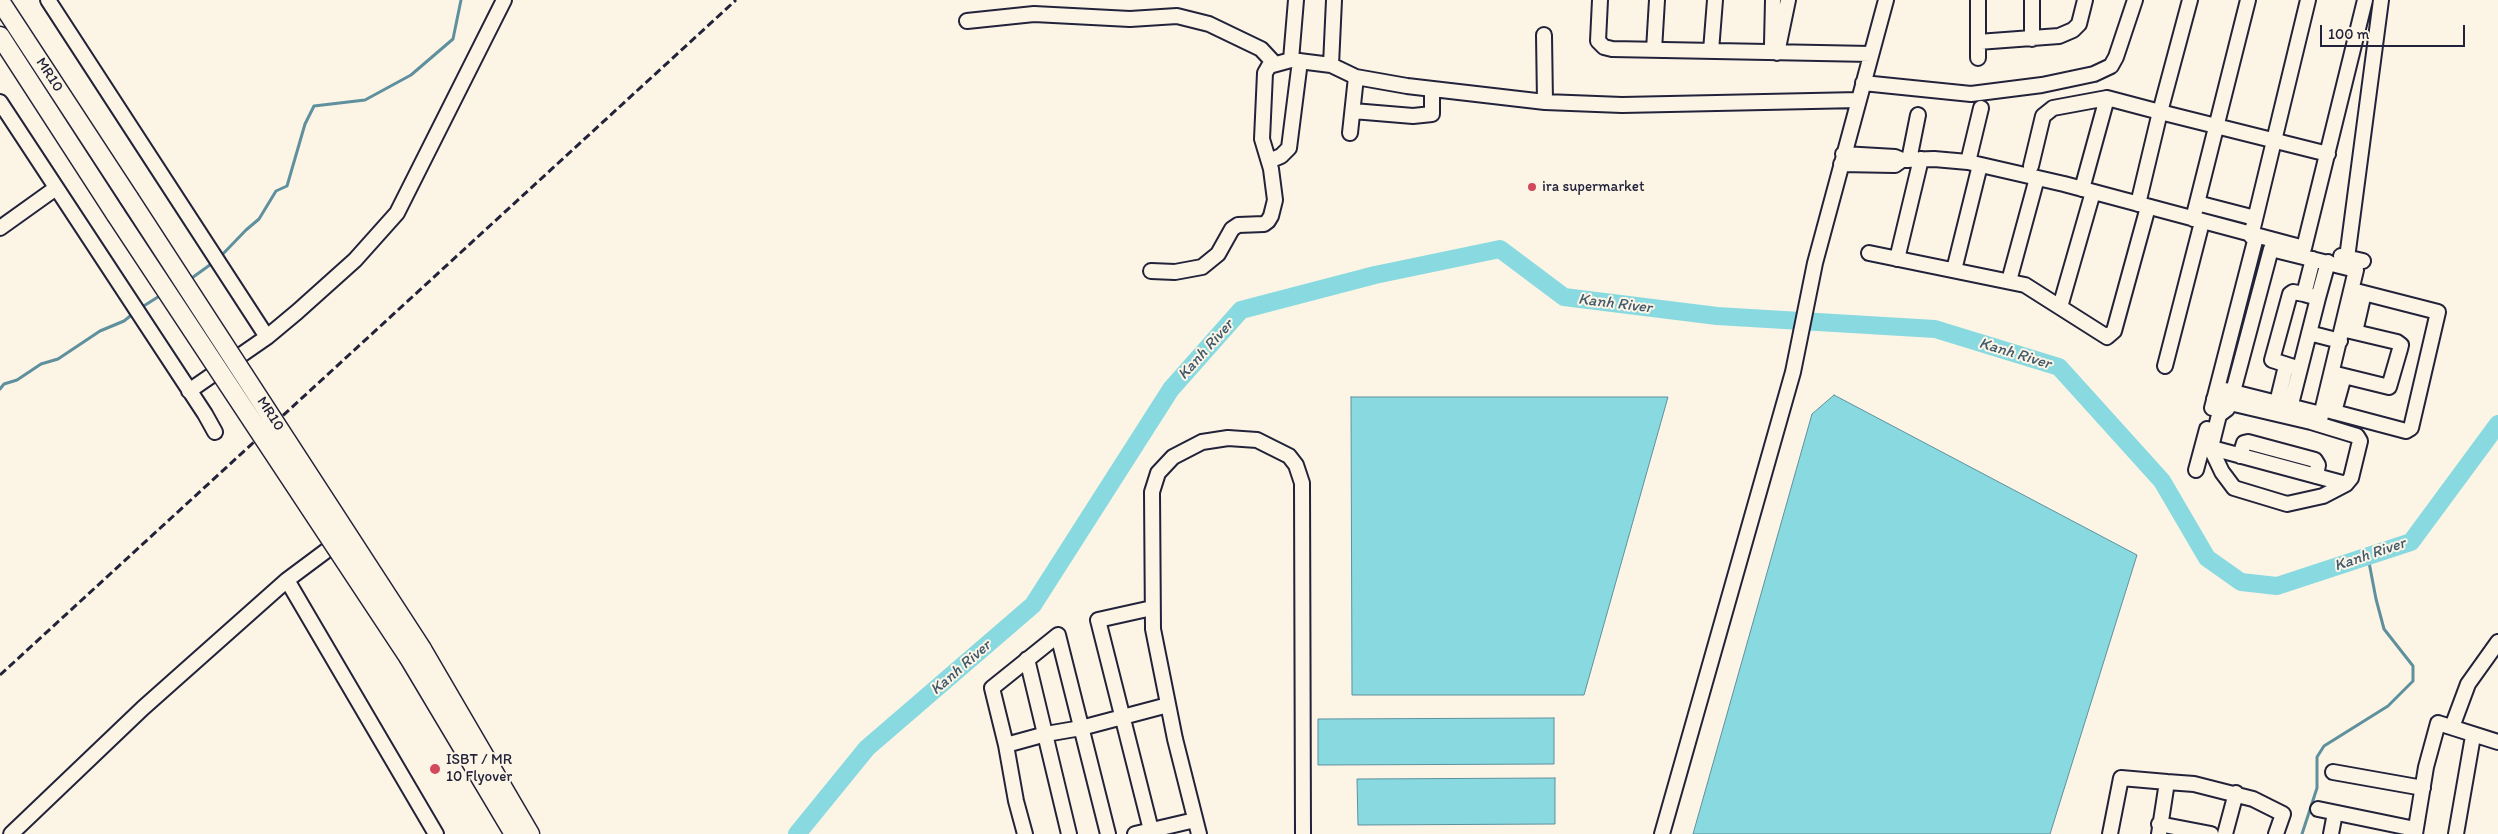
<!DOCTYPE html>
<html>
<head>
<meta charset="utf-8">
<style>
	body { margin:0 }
	#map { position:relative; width:2498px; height:834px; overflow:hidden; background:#fcf5e5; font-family:Itim,sans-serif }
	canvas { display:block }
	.scale { position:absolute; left:2320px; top:25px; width:145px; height:22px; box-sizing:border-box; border:2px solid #22223b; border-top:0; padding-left:6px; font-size:15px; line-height:18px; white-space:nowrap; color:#22223b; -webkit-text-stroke:4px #fcf5e5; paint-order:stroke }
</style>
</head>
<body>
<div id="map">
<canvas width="2498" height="834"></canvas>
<div class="scale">100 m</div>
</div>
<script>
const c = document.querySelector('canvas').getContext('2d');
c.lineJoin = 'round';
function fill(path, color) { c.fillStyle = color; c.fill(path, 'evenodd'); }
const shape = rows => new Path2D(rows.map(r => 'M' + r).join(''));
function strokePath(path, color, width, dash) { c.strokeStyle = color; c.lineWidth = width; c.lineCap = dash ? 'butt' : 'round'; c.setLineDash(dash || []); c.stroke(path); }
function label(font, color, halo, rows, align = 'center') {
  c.font = font + ' Itim,sans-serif'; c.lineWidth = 4; c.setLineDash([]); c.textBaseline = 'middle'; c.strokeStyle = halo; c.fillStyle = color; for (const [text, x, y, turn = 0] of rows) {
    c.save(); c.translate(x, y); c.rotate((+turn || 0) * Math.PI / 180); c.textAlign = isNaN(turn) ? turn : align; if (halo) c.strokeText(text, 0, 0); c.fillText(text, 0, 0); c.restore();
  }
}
const water = shape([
	[1834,395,2137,555,2050,834,1693,834,1812,414,1834,395],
	[1351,397,1668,397,1584,695,1352,695,1351,397],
	[1554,718,1554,764,1318,765,1318,719,1554,718],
	[1555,778,1555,824,1358,825,1357,779,1555,778]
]);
fill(water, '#88dae0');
strokePath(water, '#5f909e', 1);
strokePath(shape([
	[219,258,246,230,259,219,276,191,287,186,305,124,314,106,365,100,411,75,453,39,461,0],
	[189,280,214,262],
	[139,309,161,295],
	[0,389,4,384,17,380,41,364,58,359,100,331,124,321,134,313],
	[2302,834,2317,788,2317,757,2324,746,2388,706,2413,681,2413,666,2384,629,2376,599,2368,557]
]), '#5f909e', 3);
strokePath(shape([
	[797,834,867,748,1033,605,1171,389,1241,310,1375,275,1500,249,1564,297,1717,316,1935,329,2059,367,2162,481,2207,558,2241,582,2277,586,2411,542,2498,424]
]), '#88dae0', 18);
const minor = shape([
	[48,0,267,337],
	[1334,0,1331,65,1356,77,1407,86,1545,102,1622,105,1859,100],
	[1600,0,1598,41,1604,47,1612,49,1871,54],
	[967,21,1034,14,1130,19,1177,16,1209,24,1261,49,1275,64],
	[1544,35,1545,102],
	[2032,39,2032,0],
	[1978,42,2059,36,2073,30,2079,24,2085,0],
	[1772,44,1773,0],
	[1654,50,1657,0],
	[1711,51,1715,0],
	[1777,53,1788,0],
	[1978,58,1978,0],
	[1291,60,1296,0],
	[1863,83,1971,94,2042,85,2094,74,2111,66,2116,57,2135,0],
	[0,102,205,414,215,432],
	[1353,111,1413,116,1432,114,1432,89],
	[1350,133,1356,77],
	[1902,160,1934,159,1968,162,2064,184,2304,248,2365,0],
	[1909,160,1918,115],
	[1269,161,1281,156,1289,148,1300,61],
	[1968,162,1981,108],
	[1841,164,1895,165,1902,160,1895,157,1843,154],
	[2031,166,2043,116,2053,108,2107,98,2160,112,2190,0],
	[2082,189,2107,98],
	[2197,203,2255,218],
	[2138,204,2160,112,2328,154],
	[2193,219,2248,0],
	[0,228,56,188],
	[2251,236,2308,0],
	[1869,253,2025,285,2107,337,2114,331,2148,207],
	[2341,256,2363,261],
	[2347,258,2381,0],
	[1897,259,1921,159],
	[1954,270,1980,165],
	[1151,271,1175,272,1202,267,1218,254,1232,229,1238,225,1264,224,1268,221,1271,216,1275,200,1271,169,1262,139,1265,73,1269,66,1291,60,1331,65],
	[2009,281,2037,178],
	[2318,298,2328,262],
	[2060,307,2093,192],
	[2355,332,2364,293],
	[2309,333,2340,341],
	[2165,366,2202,222],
	[2300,369,2272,360,2290,294,2293,292,2304,294,2313,259],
	[2332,373,2389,387,2400,349,2401,345,2397,342,2342,329],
	[2225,390,2321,414],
	[189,391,267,337,297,312,355,260,397,213,504,0],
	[2214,399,2230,403,2311,422,2357,436,2360,441,2351,478,2346,484,2323,496,2287,504,2234,488,2222,472,2212,451,2212,443,2219,415,2227,409,2230,403,2271,249,2356,270,2319,424],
	[2212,408,2256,237],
	[2323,409,2406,431,2411,428,2438,312,2352,290],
	[2275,411,2286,366],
	[2334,412,2344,376],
	[2288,416,2318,298,2304,294],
	[2212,448,2346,484],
	[2240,456,2244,443,2248,442,2315,460,2318,465,2316,476],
	[2196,470,2207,429],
	[287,580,436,834],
	[1027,659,1069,834],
	[2452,727,2468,684,2498,642],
	[1006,745,1046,734,1081,728,1168,705],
	[2333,772,2423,788],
	[2318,809,2415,829],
	[2159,824,2211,834],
	[11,834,143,708,287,580,342,539],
	[1025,834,1016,801,1006,745,992,688,1058,635,1108,834],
	[1135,834,1195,820],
	[1152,834,1098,620,1152,608],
	[1199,834,1175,739,1153,629,1152,492,1158,473,1173,457,1202,442,1228,438,1257,440,1289,456,1296,465,1302,483,1303,834],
	[1662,834,1793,372,1815,263,1886,0],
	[2110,834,2121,778,2167,782],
	[2159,834,2167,782,2194,784,2253,799,2283,814,2276,834],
	[2225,834,2236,793],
	[2331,834,2335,813],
	[2415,834,2426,767,2438,723,2498,742],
	[2456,834,2473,736]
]);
const major = shape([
	[0,1,129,198],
	[0,36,116,215],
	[422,649,530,834],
	[409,658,514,834]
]);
strokePath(minor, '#22223b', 18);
strokePath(major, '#22223b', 21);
strokePath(minor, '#fcf5e5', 14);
strokePath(major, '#fcf5e5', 18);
strokePath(shape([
	[0,675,736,0]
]), '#22223b', 3, [8, 4]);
const majorBridge = shape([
	[129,198,422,649],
	[116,215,409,658]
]);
strokePath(majorBridge, '#22223b', 21, []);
strokePath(majorBridge, '#fcf5e5', 18);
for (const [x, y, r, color] of [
	[1532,187,5,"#d1495b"],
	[435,769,6,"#d1495b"]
]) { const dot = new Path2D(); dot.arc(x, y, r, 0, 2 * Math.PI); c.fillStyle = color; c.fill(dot); strokePath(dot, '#fcf5e5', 2); }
label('15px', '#22223b', '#fcf5e5', [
	["MR10",49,75,57],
	["MR10",270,414,57]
]);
label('15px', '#22223b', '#fcf5e5', [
	["ira supermarket",1542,187],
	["ISBT / MR",446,760],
	["10 Flyover",446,777]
], 'left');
label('italic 16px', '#41596d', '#fcf5e5', [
	["Kanh River",1615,304,7],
	["Kanh River",1206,350,-48],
	["Kanh River",2015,354,17],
	["Kanh River",2370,555,-19],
	["Kanh River",961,668,-41]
]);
</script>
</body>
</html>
